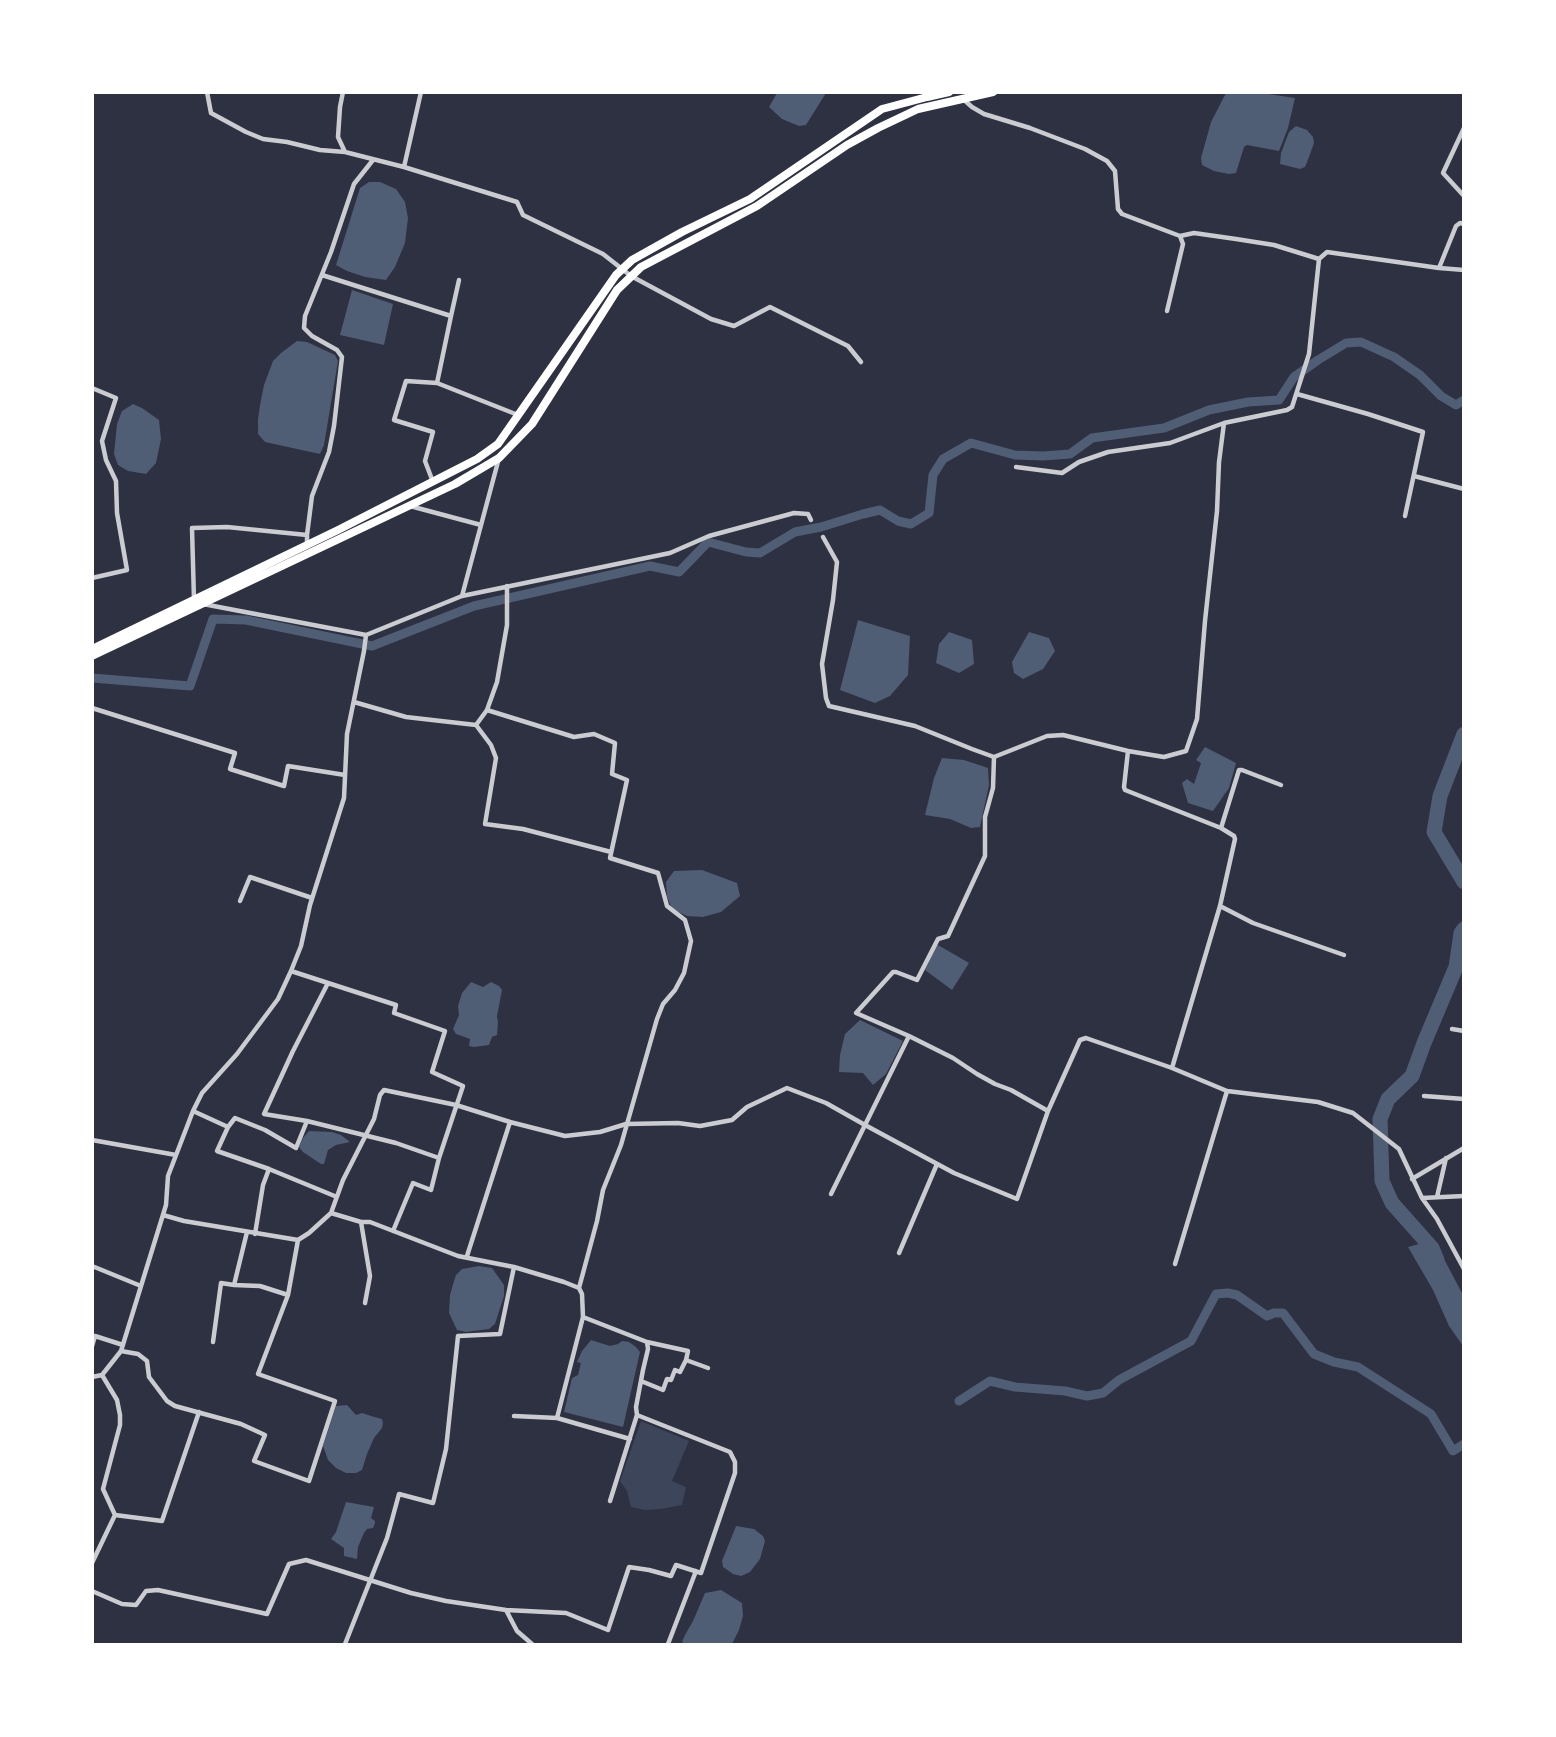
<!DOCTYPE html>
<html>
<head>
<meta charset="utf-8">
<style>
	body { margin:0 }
	#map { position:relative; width:1556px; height:1737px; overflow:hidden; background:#2d3142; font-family:"Noto Sans",sans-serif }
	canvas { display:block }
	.frame { position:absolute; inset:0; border:94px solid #fff; pointer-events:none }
</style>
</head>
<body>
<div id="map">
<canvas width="1556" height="1737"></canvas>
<div class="frame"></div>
</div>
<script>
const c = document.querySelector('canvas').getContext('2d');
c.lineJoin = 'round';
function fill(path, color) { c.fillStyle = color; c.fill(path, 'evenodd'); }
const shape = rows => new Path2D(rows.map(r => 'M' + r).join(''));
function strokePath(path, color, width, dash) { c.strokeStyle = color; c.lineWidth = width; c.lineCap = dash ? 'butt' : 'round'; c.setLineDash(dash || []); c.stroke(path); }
fill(shape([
	[641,1421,689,1441,672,1481,686,1487,682,1505,661,1509,645,1510,631,1507,627,1491,620,1481]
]), '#3c4559');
fill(shape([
	[777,93,777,92,826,93,806,125,799,126,782,119,769,107],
	[1226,93,1262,93,1295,98,1288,128,1279,151,1247,145,1244,147,1236,173,1229,174,1214,171,1202,165,1201,158,1211,122],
	[1296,126,1307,130,1313,137,1314,143,1309,157,1305,167,1300,169,1280,164,1281,153,1289,132],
	[369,182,380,182,396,189,405,202,408,218,405,243,395,267,386,280,365,277,347,271,336,265,360,188],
	[352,290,393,304,384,345,340,335],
	[297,341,307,342,335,355,338,361,324,445,320,454,265,442,258,434,258,419,260,405,264,385,273,361,281,353],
	[133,404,142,408,159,420,161,439,156,463,146,474,128,471,118,465,114,454,117,424,122,411],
	[858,620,910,636,908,675,890,696,875,703,840,690],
	[949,632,972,640,974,664,959,673,936,663,939,644],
	[1029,632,1049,638,1055,651,1043,669,1023,679,1014,673,1012,662],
	[1205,747,1236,763,1229,788,1213,811,1188,803,1182,783,1187,779,1194,784,1201,763,1196,760],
	[942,758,964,760,988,768,989,785,980,827,971,828,950,819,925,815,934,778],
	[702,870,737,883,740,896,721,912,703,917,687,916,672,909,667,897,666,882,674,871],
	[938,945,969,963,952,990,925,970,935,948],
	[471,982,483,987,491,982,499,986,502,990,497,1016,498,1022,497,1035,492,1037,489,1045,474,1047,469,1046,470,1039,456,1034,453,1029,459,1015,458,1006,462,993],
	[860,1020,903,1041,886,1074,873,1085,863,1073,839,1072,840,1055,845,1034],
	[309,1131,332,1132,341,1135,350,1142,336,1145,328,1150,324,1164,321,1164,303,1152,299,1147,303,1138],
	[1434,1240,1463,1295,1463,1346,1449,1326,1433,1290,1408,1247],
	[479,1266,492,1268,504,1285,504,1296,495,1324,489,1329,466,1332,457,1330,449,1313,450,1295,454,1281,456,1275,462,1269],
	[591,1340,610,1346,618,1344,622,1341,629,1342,636,1347,640,1352,623,1427,564,1412,572,1378,578,1375,581,1363,577,1362,582,1351],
	[347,1405,356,1415,362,1413,371,1416,382,1419,383,1423,382,1428,374,1438,367,1454,362,1470,356,1473,346,1473,336,1468,328,1460,323,1446,336,1406],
	[346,1502,374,1507,371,1518,375,1521,375,1523,373,1528,367,1529,364,1533,358,1547,357,1559,344,1556,344,1548,331,1539,336,1532],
	[736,1526,754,1529,763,1536,765,1541,760,1559,750,1572,741,1576,733,1574,723,1567,722,1561],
	[721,1590,742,1603,743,1616,739,1630,732,1644,685,1644,682,1642,685,1635,693,1621,705,1593]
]), '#4f5d75');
strokePath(shape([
	[92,678,190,686,213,619,246,620,372,646,474,606,650,566,679,572,708,542,746,552,760,553,795,532,821,527,863,514,880,510,898,521,911,524,929,513,933,475,943,459,971,443,1015,455,1043,456,1070,454,1092,438,1164,428,1209,410,1248,402,1279,400,1294,377,1318,360,1346,343,1361,342,1394,357,1420,375,1441,396,1456,405,1464,400],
	[959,1401,990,1381,1015,1387,1065,1391,1087,1396,1103,1393,1119,1380,1191,1341,1216,1294,1228,1293,1237,1295,1267,1316,1274,1313,1283,1313,1314,1354,1334,1362,1358,1367,1431,1414,1453,1451,1464,1444]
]), '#4f5d75', 9);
strokePath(shape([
	[1464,734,1440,796,1434,832,1464,882],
	[1437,1260,1432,1248,1392,1203,1382,1181,1380,1119,1388,1099,1412,1076,1424,1043,1456,967,1461,933,1464,929]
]), '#4f5d75', 15);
strokePath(shape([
	[207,92,211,113,246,132,263,139,287,142,320,150,345,152,404,167,517,202,523,215,603,254,631,276,711,319,734,326,770,307,848,346,861,362],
	[343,92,340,107,338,137,345,152],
	[92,93,93,92],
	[963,99,972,107,984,114,1030,128,1085,149,1107,161,1115,171,1118,209,1122,214,1180,236,1194,233,1236,239,1274,245,1319,259],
	[1464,128,1443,173,1464,196],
	[404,167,421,92],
	[1439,268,1456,226,1460,223,1464,224],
	[322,275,451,316,437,383,518,415],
	[1167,311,1183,244,1180,236],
	[451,316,459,280],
	[92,388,116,398,102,441,106,460,116,481,117,513,127,570,92,578],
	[1297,394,1368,414,1423,432,1405,516],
	[1224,423,1287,410,1292,407,1309,354,1319,259,1327,252,1439,268,1464,270],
	[1016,467,1062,473,1079,462,1108,452,1170,443,1224,423,1219,462,1217,511,1205,621,1197,719,1186,751,1164,757,1128,751],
	[1414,476,1464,489],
	[433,482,425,461,433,432,394,420,406,381,437,383],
	[410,506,481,525],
	[823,537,837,562,833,600,822,664,826,698,829,706,915,726,972,749,994,757,1047,736,1063,735,1128,751,1124,787,1125,790,1221,828,1234,836,1235,839,1220,906,1172,1068],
	[307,544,307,535,312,496,329,452,334,426,342,357,337,350,312,336,304,328,305,316,331,252,354,184,373,160],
	[462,596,499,458],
	[194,600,192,528,227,527,307,535],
	[203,604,366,635,462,596,670,553,709,536,794,513,808,514,811,520],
	[354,702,406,717,476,725,487,710,574,737,594,734,615,743,612,774,627,780,610,858,658,873,667,906,685,920,691,941,684,973,675,990,663,1004,657,1019,621,1145,603,1190,597,1221,579,1288],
	[92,708,235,753,230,769,284,786,288,766,345,775],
	[487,710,497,682,507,625,507,586],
	[476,725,491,745,496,758,485,824,523,829,611,852],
	[1221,828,1239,770,1242,770,1281,785],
	[240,901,250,877,312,898],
	[1220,906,1253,923,1344,955],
	[291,971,328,983,293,1051,264,1114,307,1121],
	[1452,1029,1464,1031],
	[909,1036,856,1013,893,972,896,972,917,980,938,939,948,936,985,856,985,817,993,788,994,757],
	[1424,1096,1464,1099],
	[193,1111,228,1127,235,1118,265,1130,296,1148,307,1121,396,1143,439,1158,463,1086,432,1072,445,1031,394,1013,396,1005,328,983],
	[228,1127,217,1151,269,1169,263,1185,255,1234],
	[92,1140,176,1155],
	[269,1169,337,1197],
	[1412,1179,1464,1148],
	[831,1194,865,1125,954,1173,1017,1199,1048,1111,1080,1040,1086,1038,1172,1068,1227,1091,1318,1102,1353,1113,1399,1149,1422,1198,1437,1219,1464,1269],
	[1437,1197,1446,1158],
	[1422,1198,1464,1196],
	[331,1213,361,1222,370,1222,458,1256,514,1267,564,1282,579,1288,582,1294,583,1317,647,1342,648,1349,643,1370,636,1407,637,1415,730,1452,735,1462,735,1473,701,1573,676,1565,671,1576,649,1570,629,1567,608,1630,566,1613,506,1610],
	[163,1215,184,1221,298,1240,309,1233,331,1213,343,1180,374,1119,380,1095,384,1090,456,1105,510,1122,565,1136,600,1132,626,1124,678,1123,700,1126,732,1120,747,1107,787,1088,826,1103,865,1125,909,1036,953,1058,977,1074,995,1084,1011,1090,1048,1111],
	[361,1222,370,1276,365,1303],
	[393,1231,413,1183,431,1190,439,1158],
	[899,1253,937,1164],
	[467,1256,510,1122],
	[1175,1264,1227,1091],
	[92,1266,141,1286],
	[234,1285,260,1286,288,1295],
	[583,1317,557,1418,630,1439],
	[213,1342,221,1283,234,1285,247,1232],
	[647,1342,688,1351,686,1360],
	[92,1346,95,1336,123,1345],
	[121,1351,138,1354,147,1361,149,1377,167,1401,175,1406,241,1424,265,1435,254,1461,309,1481,335,1401,258,1374,288,1295,298,1240],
	[92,1377,102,1375],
	[641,1381,663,1390,667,1379,671,1380,675,1370,680,1372,686,1360,708,1368],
	[514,1416,557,1418],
	[610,1501,637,1415],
	[115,1515,162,1521,199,1412],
	[92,1563,115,1515,103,1489,120,1425,120,1415,117,1400,102,1375,121,1351,166,1205,168,1176,193,1111,202,1093,237,1054,278,999,291,971,301,946,310,905,344,798,347,734,364,651,366,635],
	[92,1591,122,1604,136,1605,146,1591,158,1590,267,1614,289,1564,306,1560,411,1593,446,1601,506,1610,517,1631,532,1644],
	[345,1644,387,1538,399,1494,433,1503,446,1449,458,1336,500,1334,514,1267],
	[668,1644,696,1571]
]), '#caccd0', 4.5);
strokePath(shape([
	[92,649,338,530,477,459,498,444,616,275,632,260,682,232,750,199,882,109,927,97,949,92],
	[92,656,455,484,499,458,532,424,617,290,641,267,757,206,847,145,878,128,918,109,993,92]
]), '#fff', 8);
</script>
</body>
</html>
